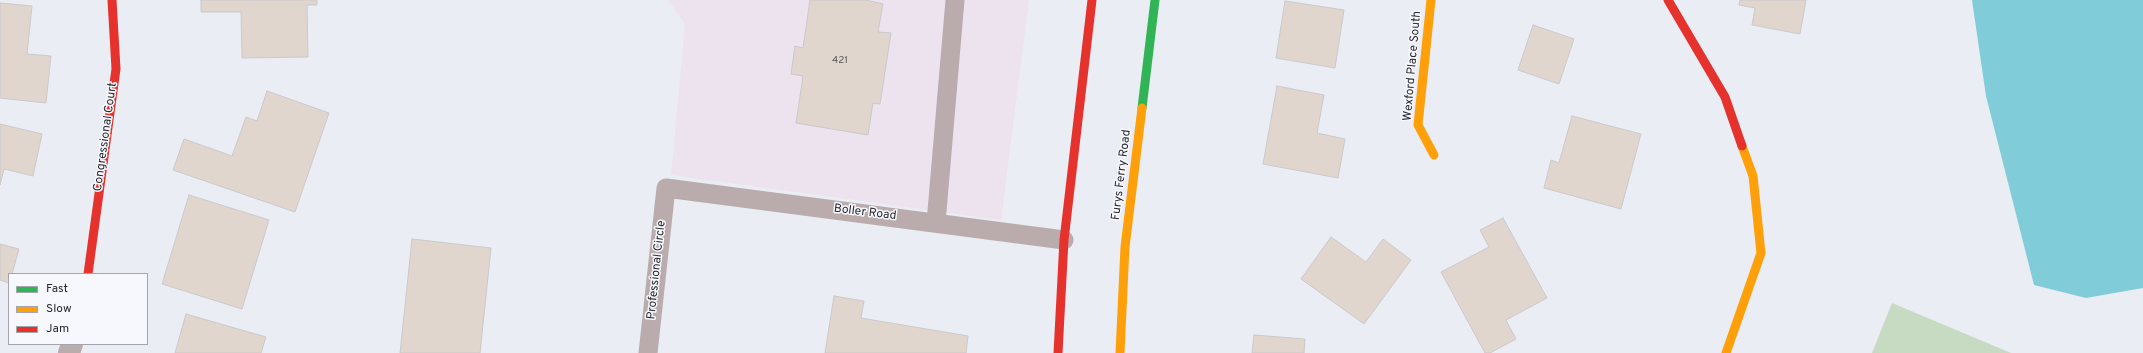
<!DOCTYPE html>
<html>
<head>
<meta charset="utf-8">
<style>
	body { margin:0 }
	#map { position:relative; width:2143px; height:353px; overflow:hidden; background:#eaedf4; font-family:Overpass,sans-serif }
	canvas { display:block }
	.legend { position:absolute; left:8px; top:273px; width:140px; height:72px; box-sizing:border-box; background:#f7f8fd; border:1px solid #a4a5aa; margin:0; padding:5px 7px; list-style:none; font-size:12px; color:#27282d }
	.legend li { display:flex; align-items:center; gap:8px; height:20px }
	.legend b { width:20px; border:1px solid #a4a5aa }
</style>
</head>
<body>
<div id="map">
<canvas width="2143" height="353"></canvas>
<ul class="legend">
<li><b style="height:5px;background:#30b455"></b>Fast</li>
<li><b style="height:5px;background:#ff9f0a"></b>Slow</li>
<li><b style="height:5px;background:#e5322d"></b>Jam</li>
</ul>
</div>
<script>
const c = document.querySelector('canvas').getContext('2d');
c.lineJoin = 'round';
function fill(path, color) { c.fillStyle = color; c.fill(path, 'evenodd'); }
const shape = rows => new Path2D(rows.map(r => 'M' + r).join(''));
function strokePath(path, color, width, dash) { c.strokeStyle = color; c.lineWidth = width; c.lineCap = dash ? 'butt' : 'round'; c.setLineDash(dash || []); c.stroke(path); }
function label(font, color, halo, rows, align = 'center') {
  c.font = font + ' Overpass,sans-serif'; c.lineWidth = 3; c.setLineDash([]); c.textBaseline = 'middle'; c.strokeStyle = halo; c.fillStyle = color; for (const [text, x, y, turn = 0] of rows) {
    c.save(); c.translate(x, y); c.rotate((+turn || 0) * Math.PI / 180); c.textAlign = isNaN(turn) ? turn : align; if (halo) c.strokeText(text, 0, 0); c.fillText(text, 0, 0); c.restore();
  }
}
fill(shape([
	[668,0,1029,0,1001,220,671,175,685,24]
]), '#ece3ef');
fill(shape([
	[1892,303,2011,353,1872,353]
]), '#c6dbc2');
fill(shape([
	[1972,0,2143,0,2143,288,2086,298,2034,285,1986,96]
]), '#81ccd9');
const building = shape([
	[201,0,317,0,317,5,307,5,308,57,242,58,241,12,201,12,201,0],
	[810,0,866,0,883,4,878,32,891,33,880,104,873,103,868,135,796,123,803,76,791,74,795,46,803,48,810,0],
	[1740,0,1806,0,1800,34,1752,25,1755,8,1739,5,1740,0],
	[1285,1,1344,10,1335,68,1276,58,1285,1],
	[0,3,32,6,27,54,51,56,46,103,0,98,0,3],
	[1533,25,1574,39,1559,84,1518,70,1533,25],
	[1277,86,1324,95,1317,133,1345,139,1338,178,1263,164,1277,86],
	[267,91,329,113,295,212,173,170,184,139,232,156,246,117,257,121,267,91],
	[1572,116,1641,134,1621,209,1544,188,1551,160,1559,163,1572,116],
	[0,124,42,134,33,176,4,169,0,185,0,124],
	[189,195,269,220,242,309,162,284,189,195],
	[1503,218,1547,298,1506,320,1516,339,1490,353,1485,353,1441,272,1489,247,1480,230,1503,218],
	[1331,237,1366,262,1383,239,1411,260,1364,324,1301,279,1331,237],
	[412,239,491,248,480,353,400,353,412,239],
	[0,244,19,249,12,274,9,274,9,283,0,280,0,244],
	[834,296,864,301,861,318,968,336,966,353,825,353,834,296],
	[186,314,266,337,261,353,175,353,186,314],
	[1254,335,1305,339,1304,353,1252,353,1254,335]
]);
fill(building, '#e0d6ce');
strokePath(building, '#cac9cb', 1);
strokePath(shape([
	[936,223,955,0],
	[648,353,666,188,1064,240]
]), '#baacac', 19);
strokePath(shape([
	[69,353,72,344]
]), '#baacac', 22);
strokePath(shape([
	[1142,108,1155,0]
]), '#30b455', 9);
strokePath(shape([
	[1431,0,1418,125,1434,155],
	[1120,353,1125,247,1142,108],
	[1726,353,1761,253,1753,176,1742,146]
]), '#ff9f0a', 9);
strokePath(shape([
	[1668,0,1725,97,1742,146],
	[88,274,116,69,112,0],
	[1058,353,1064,240,1092,0]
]), '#e5322d', 9);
label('10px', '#555455', null, [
	["421",840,61]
]);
label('12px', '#27282d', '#f7f8fd', [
	["Wexford Place South",1413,66,-85],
	["Congressional Court",106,137,-82],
	["Furys Ferry Road",1122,175,-83],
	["Boller Road",865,213,7],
	["Professional Circle",657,270,-84]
]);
</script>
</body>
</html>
